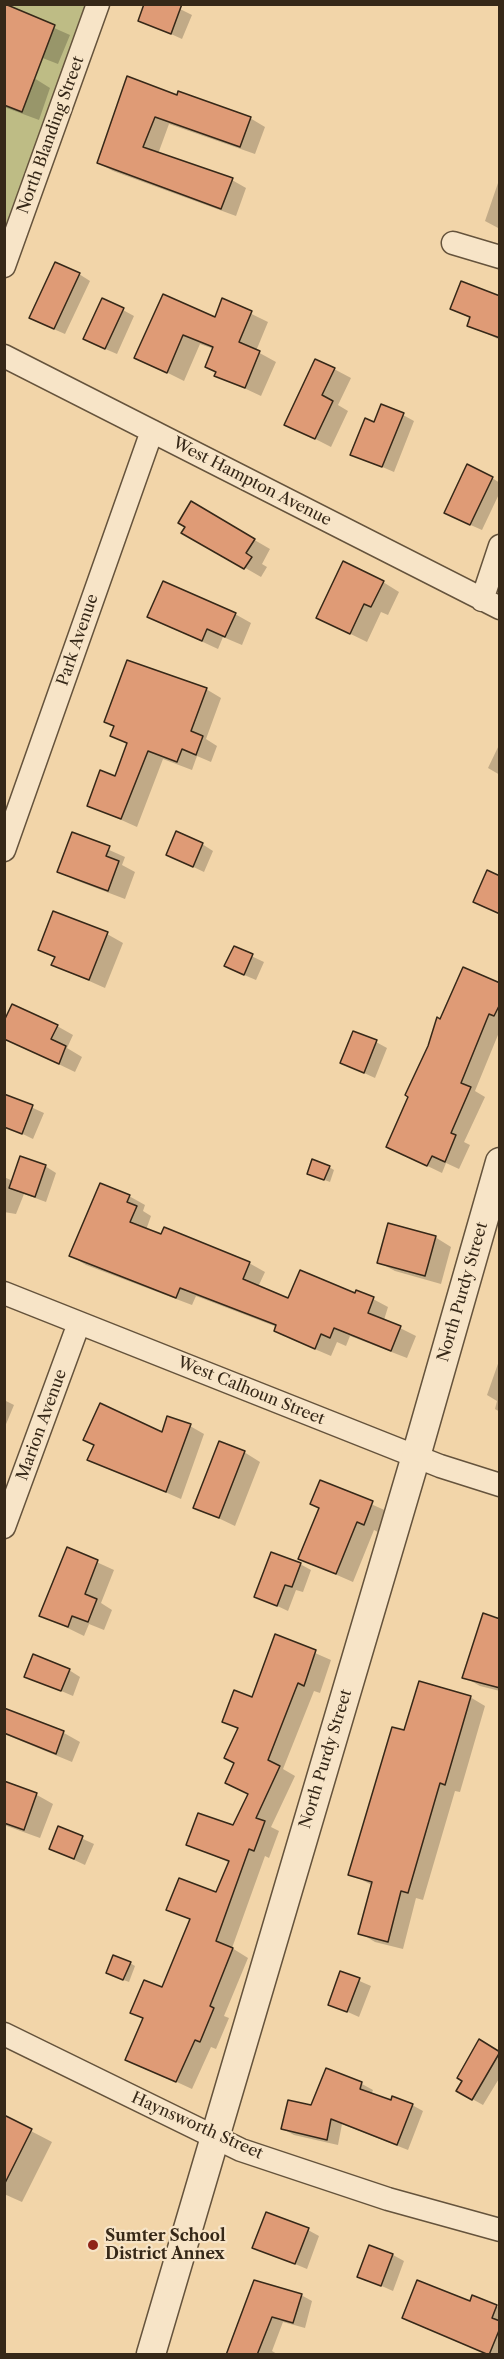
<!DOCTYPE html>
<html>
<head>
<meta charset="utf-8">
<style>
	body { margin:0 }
	#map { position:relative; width:504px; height:2359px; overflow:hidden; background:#f2d5a9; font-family:"Libre Caslon Text",serif }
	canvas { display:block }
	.frame { position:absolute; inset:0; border:6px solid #362818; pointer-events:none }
</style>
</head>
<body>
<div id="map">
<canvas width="504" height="2359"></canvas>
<div class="frame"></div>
</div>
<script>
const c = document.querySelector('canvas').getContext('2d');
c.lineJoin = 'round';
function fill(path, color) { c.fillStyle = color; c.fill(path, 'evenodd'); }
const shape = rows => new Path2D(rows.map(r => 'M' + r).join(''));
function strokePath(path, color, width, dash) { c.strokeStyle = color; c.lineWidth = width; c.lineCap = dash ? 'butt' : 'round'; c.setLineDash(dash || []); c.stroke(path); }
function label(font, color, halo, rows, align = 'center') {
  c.font = font + ' "Libre Caslon Text",serif'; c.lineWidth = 4.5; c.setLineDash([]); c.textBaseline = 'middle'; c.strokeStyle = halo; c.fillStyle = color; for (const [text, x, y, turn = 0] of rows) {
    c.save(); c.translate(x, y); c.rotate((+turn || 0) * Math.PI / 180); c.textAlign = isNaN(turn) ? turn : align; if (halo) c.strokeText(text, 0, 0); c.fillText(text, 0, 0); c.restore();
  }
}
fill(shape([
	[5,5,98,5,5,266]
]), '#bebc85');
fill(shape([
	[4,4,10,4,9,8,70,35,58,64,4,43],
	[170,4,192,15,182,39,140,20],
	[4,70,34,78,50,88,39,120,4,107],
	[177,97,250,118,265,127,255,154,169,124,158,154,232,180,246,188,236,216,113,171,98,163],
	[498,183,500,183,500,229,485,221],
	[79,274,90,281,65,334,42,324],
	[500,297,500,340,469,325,471,319,452,309],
	[223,300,268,322,256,351,276,362,261,396,216,375,214,349,200,344,184,381,136,357,215,319],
	[123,310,134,316,117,354,96,345],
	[334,369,351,378,338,405,348,411,331,447,286,424],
	[403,415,414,421,394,472,352,454,375,424],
	[492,478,500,483,500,492,482,530,457,519],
	[191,503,270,549,262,564,267,567,261,577,183,532],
	[383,582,399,592,388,615,381,612,367,642,318,618],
	[235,614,251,623,242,645,223,637,218,649,149,617],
	[206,689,221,698,206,739,217,746,211,762,197,756,192,770,163,759,137,827,88,805,115,777,128,745,112,735,116,727],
	[500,743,500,775,488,768],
	[73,834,125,857,122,865,135,872,125,899,75,880,59,871],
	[202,844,213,851,204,872,168,855],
	[107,934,123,943,105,988,53,965,56,959,40,949],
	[234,948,264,962,256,980,237,972],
	[500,985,500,1030,475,1091,485,1097,464,1142,470,1145,459,1169,446,1163,442,1173,388,1147,441,1021],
	[57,1026,73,1035,67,1048,82,1057,75,1072,4,1038],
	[376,1042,387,1048,375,1078,342,1063],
	[4,1095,44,1113,33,1139,4,1125],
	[45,1166,56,1173,46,1202,24,1194,16,1214,4,1212,4,1177,13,1181],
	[329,1167,334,1170,330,1182,314,1176],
	[129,1196,145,1205,143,1211,151,1216,146,1230,249,1263,265,1272,258,1287,289,1300,356,1295,373,1299,388,1307,384,1320,416,1336,407,1358,350,1336,346,1346,337,1342,331,1356,291,1339,276,1330,277,1327,196,1296,192,1305,86,1265,71,1256],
	[435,1237,451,1247,441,1284,395,1271,378,1262],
	[500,1358,500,1412,495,1409,497,1401,487,1395],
	[4,1400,14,1405,4,1429],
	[190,1426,204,1434,181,1499,89,1459],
	[244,1452,260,1462,235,1526,195,1507],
	[321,1482,389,1512,380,1533,374,1530,353,1582,300,1559,320,1509,312,1504],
	[68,1549,114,1570,101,1603,112,1610,104,1630,89,1624,84,1636,41,1615],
	[300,1564,311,1570,303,1592,296,1590,288,1611,256,1596],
	[500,1620,500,1691,480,1686,464,1677],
	[276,1636,331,1660,320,1693,314,1691,283,1769,295,1776,271,1827,279,1831,269,1858,265,1856,232,1948,248,1958,224,2016,229,2018,216,2049,211,2047,192,2089,127,2059,144,2019,132,2013,163,1989,191,1920,168,1909,217,1894,230,1863,188,1844,234,1827,249,1795,227,1783,236,1763,239,1730,224,1721,252,1699],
	[69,1670,80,1677,73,1696,26,1676],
	[470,1697,485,1706,460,1792,455,1791,423,1900,416,1898,403,1949,375,1942,360,1933,372,1885,350,1874,405,1732],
	[4,1709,64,1733,80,1742,72,1762,4,1734],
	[4,1783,37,1795,53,1804,40,1838,4,1825],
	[59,1828,94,1844,85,1865,51,1849],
	[130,1963,135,1966,129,1982,113,1976],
	[341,1973,371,1986,359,2017,330,2004],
	[480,2041,500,2052,500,2077,483,2105,458,2091],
	[326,2070,362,2084,373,2090,371,2095,391,2102,412,2105,423,2111,408,2150,342,2124,338,2145,294,2135,283,2129,312,2107],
	[4,2117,52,2142,22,2202,4,2194],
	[308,2230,319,2236,307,2269,254,2247],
	[393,2255,404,2261,393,2291,359,2276],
	[255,2282,301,2295,312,2301,305,2328,283,2322,272,2351,277,2354,232,2354],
	[473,2297,500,2308,500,2354,486,2354,404,2318,471,2303]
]), '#0003');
const building = shape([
	[5,4,55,25,22,112,4,105,5,4],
	[144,4,182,4,171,34,138,21,144,4],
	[127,76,177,95,178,91,251,117,240,147,155,117,143,147,233,178,221,209,97,163,127,76],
	[55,262,80,273,54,329,29,318,55,262],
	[461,281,500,296,500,338,467,326,470,317,450,309,461,281],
	[163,294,215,317,222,298,252,311,239,342,260,351,245,388,214,376,216,372,205,367,213,347,183,335,167,373,134,358,163,294],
	[102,298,124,308,105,349,83,339,102,298],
	[315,359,335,368,322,395,333,401,315,439,284,425,315,359],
	[381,404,404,413,382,467,350,455,365,418,374,422,381,404],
	[467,464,493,477,470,525,444,513,467,464],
	[191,501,255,539,246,553,252,557,244,569,181,533,185,527,178,523,191,501],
	[343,561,384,581,371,607,364,604,350,634,316,618,343,561],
	[163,581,236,613,225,637,207,629,202,641,147,617,163,581],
	[127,660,207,688,191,731,203,736,196,755,182,749,177,762,148,751,121,819,87,806,100,770,115,776,127,743,110,736,114,726,104,722,127,660],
	[176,831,203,843,193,867,166,855,176,831],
	[72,832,110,846,106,856,119,861,108,891,57,872,72,832],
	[487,870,500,876,500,914,473,902,487,870],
	[53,911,108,932,89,980,51,965,55,957,38,950,53,911],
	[234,946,253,954,244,975,224,966,234,946],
	[463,967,500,983,500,1004,494,1016,489,1014,461,1083,471,1087,451,1133,456,1135,445,1162,432,1156,427,1166,386,1147,408,1097,405,1095,428,1046,437,1017,440,1019,463,967],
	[12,1004,58,1025,51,1039,66,1046,59,1064,4,1039,4,1021,12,1004],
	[353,1031,377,1040,364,1073,340,1063,353,1031],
	[4,1094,33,1105,22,1134,4,1127,4,1094],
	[20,1156,46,1165,35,1197,9,1188,20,1156],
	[312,1159,330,1166,324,1180,307,1174,312,1159],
	[100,1183,130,1195,127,1202,137,1206,130,1222,161,1234,164,1227,250,1262,243,1279,288,1298,300,1270,355,1293,356,1290,374,1297,368,1313,401,1326,391,1351,334,1328,330,1338,321,1334,315,1349,274,1331,276,1325,180,1288,176,1298,69,1256,100,1183],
	[388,1223,436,1236,425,1276,377,1263,388,1223],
	[100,1403,162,1432,167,1416,191,1424,166,1492,87,1460,94,1445,83,1440,100,1403],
	[219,1441,245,1451,219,1518,193,1508,219,1441],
	[320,1480,373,1501,364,1525,357,1522,336,1574,298,1559,319,1508,310,1504,320,1480],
	[67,1547,98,1560,85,1594,97,1599,88,1622,72,1616,68,1627,39,1616,67,1547],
	[271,1552,301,1563,292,1587,285,1585,277,1606,254,1597,271,1552],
	[483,1613,500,1619,500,1688,462,1678,483,1613],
	[275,1634,316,1650,304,1686,298,1683,268,1760,280,1766,256,1818,265,1821,254,1851,249,1849,216,1941,233,1948,210,2006,214,2008,200,2042,195,2040,176,2082,125,2060,143,2018,130,2013,144,1980,162,1987,190,1919,166,1910,179,1878,216,1892,229,1861,186,1845,198,1813,233,1825,248,1794,225,1783,234,1763,224,1758,238,1728,222,1722,234,1690,252,1697,275,1634],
	[33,1654,70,1669,61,1691,24,1677,33,1654],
	[419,1681,471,1696,445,1785,440,1783,408,1893,401,1891,388,1942,358,1934,372,1882,348,1875,392,1727,404,1730,419,1681],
	[4,1708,64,1731,56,1754,4,1733,4,1708],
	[4,1781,37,1793,24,1830,4,1823,4,1781],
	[58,1826,83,1836,74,1859,49,1849,58,1826],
	[113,1955,131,1962,123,1980,106,1973,113,1955],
	[340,1971,360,1978,347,2012,328,2005,340,1971],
	[479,2039,500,2052,472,2100,456,2091,462,2081,457,2078,479,2039],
	[326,2068,362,2082,360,2089,391,2100,392,2096,413,2104,397,2145,331,2119,327,2140,281,2129,288,2100,311,2105,326,2068],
	[4,2115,32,2129,4,2185,4,2115],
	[266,2212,309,2228,295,2264,252,2248,266,2212],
	[369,2245,393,2254,381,2286,357,2277,369,2245],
	[254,2280,302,2294,293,2323,272,2317,257,2355,226,2355,254,2280],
	[417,2280,470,2301,472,2295,497,2305,492,2318,500,2321,500,2328,489,2355,402,2318,417,2280]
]);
fill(building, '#df9b76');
strokePath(building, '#362818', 1.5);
const minor = shape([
	[453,243,500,257],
	[4,266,98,4],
	[4,356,500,608],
	[482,600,500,546],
	[4,850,152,431],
	[4,1293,440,1466,500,1485],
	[4,1527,79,1323],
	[4,2034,241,2150,388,2199,500,2230]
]);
const tertiary = shape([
	[151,2354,416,1456,500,1162]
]);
strokePath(minor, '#65533c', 25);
strokePath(tertiary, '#65533c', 31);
strokePath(minor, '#f7e4c7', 22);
strokePath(tertiary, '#f7e4c7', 28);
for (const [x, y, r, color] of [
	[93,2245,6,"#8f2418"]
]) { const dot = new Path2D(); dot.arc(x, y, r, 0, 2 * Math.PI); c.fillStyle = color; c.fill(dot); strokePath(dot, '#f7e4c7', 2); }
label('16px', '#362818', '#f7e4c7', [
	["North Blanding Street",51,135,-70],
	["West Hampton Avenue",252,482,27],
	["Park Avenue",78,640,-71],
	["North Purdy Street",463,1292,-74],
	["West Calhoun Street",251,1391,22],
	["Marion Avenue",42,1425,-70],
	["North Purdy Street",326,1759,-73],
	["Haynsworth Street",197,2126,24]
]);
label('bold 16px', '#362818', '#f7e4c7', [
	["Sumter School",105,2236],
	["District Annex",105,2254]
], 'left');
</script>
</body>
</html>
